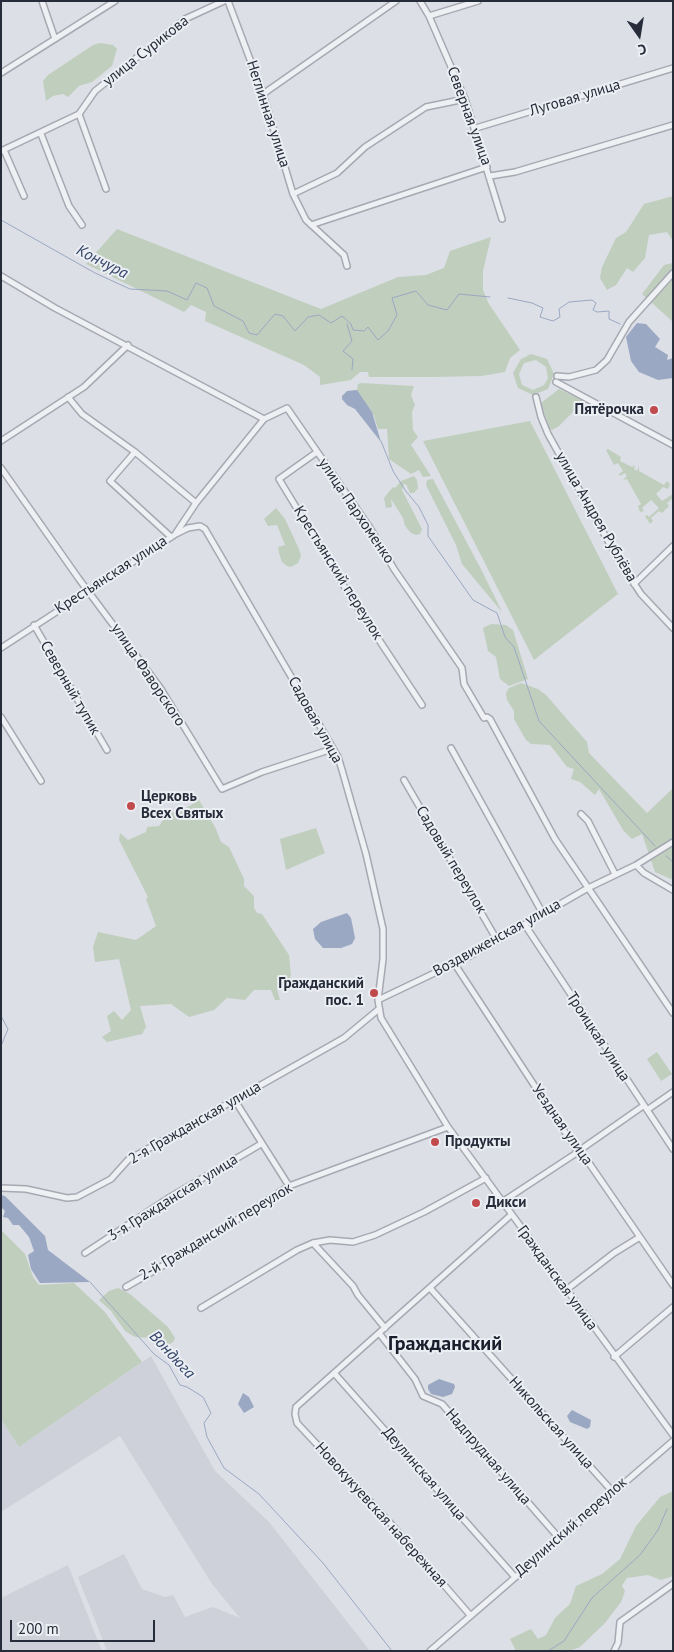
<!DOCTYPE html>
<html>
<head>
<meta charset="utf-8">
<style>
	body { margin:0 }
	#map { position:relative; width:674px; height:1652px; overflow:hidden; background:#dcdfe5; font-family:"PT Sans",sans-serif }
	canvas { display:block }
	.frame { position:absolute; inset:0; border:2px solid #272c3a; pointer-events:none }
	.north { position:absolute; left:614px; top:10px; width:50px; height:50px; -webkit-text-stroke:4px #ebeef3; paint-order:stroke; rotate:167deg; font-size:14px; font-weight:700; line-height:20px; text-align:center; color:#272c3a }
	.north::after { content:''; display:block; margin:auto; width:18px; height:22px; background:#272c3a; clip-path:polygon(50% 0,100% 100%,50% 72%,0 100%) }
	.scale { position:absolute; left:10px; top:1620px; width:145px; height:22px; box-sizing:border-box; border:2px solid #272c3a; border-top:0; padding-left:6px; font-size:15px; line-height:18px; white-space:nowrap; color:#272c3a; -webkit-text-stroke:4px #ebeef3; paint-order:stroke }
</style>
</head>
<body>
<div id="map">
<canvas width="674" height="1652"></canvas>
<div class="frame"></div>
<div class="north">С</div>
<div class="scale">200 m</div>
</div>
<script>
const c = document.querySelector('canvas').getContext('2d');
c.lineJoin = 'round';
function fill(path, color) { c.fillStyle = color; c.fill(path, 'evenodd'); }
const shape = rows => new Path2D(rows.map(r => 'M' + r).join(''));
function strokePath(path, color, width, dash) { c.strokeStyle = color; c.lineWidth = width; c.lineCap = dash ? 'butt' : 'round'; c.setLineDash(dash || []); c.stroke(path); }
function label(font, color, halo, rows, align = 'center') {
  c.font = font + ' "PT Sans",sans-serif'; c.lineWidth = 4; c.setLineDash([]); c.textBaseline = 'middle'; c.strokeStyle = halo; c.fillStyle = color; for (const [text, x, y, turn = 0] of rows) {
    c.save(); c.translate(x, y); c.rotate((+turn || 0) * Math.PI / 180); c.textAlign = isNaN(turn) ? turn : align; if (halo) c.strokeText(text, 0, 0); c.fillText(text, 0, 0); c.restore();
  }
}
fill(shape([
	[151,1356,215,1471,269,1522,370,1651,107,1651,78,1577,124,1554,142,1589,165,1597,173,1595,185,1617,213,1607,240,1618,212,1584,120,1436,1,1512,1,1419,19,1447],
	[68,1565,102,1651,1,1651,1,1598]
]), '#cfd1da');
fill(shape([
	[100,43,113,45,117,49,112,66,92,82,79,86,68,97,63,94,53,96,46,101,43,81,48,75,93,45],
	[673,196,673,241,667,232,649,235,645,258,633,272,627,268,616,285,607,290,600,278,602,267,616,238,626,232,644,204],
	[117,229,321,309,398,277,426,275,444,268,450,251,491,237,483,271,483,290,489,304,520,350,510,358,505,372,482,376,433,377,369,377,368,372,360,372,351,380,320,385,320,377,304,365,205,321,206,312,191,305,184,312,86,264],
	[673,263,673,322,642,294,664,265],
	[531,354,547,359,554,374,548,389,533,395,518,388,513,373,521,359],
	[536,360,546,367,548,378,544,385,533,390,522,385,519,374,524,363],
	[361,383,414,386,411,395,415,405,412,412,413,430,418,437,411,445,431,476,423,477,419,470,411,474,389,459,387,429,378,429,374,416,357,390,358,384],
	[559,389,584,401,559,426,552,430,549,429,541,403],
	[530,421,618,594,534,660,423,441],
	[608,449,621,457,620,461,632,467,635,465,634,469,637,471,639,466,639,471,664,485,667,481,670,484,668,489,663,487,656,494,662,501,673,494,673,498,667,503,669,506,662,513,659,511,651,518,653,521,650,524,645,516,647,515,649,517,659,508,651,500,642,508,644,511,640,512,638,506,641,504,627,479,623,480,627,476,625,473,620,476,619,474,623,471,618,463,614,465,606,450],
	[414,476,417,480,418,488,414,493,410,493,406,484,404,484,402,490,422,529,420,534,416,535,411,533,405,526,403,518,391,499,392,507,386,508,384,498,393,487,395,488,401,481],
	[433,479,483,573,502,612,462,564,456,545,426,485,427,480],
	[276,508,285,519,299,549,301,556,298,563,291,567,287,566,282,562,279,553,278,547,285,545,277,525,268,526,264,519],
	[491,624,506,625,513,630,528,679,509,686,500,679,496,657,488,651,483,628],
	[521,683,538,689,546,695,587,742,589,753,647,813,673,788,673,880,655,872,642,834,632,839,623,830,599,789,595,795,580,782,571,779,574,769,567,767,550,745,531,744,526,740,514,719,514,711,507,700,506,693,509,688],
	[199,800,216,829,221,842,229,847,244,879,244,886,254,896,254,908,257,913,262,914,289,955,291,975,287,986,277,989,280,1000,275,1000,271,990,254,990,245,1000,227,998,214,1010,189,1017,171,1004,140,1006,146,1027,142,1034,107,1042,102,1037,111,1031,107,1016,114,1011,122,1020,131,1010,119,959,95,962,93,947,98,932,136,940,156,926,146,899,148,897,119,840,120,833,128,840,146,832,147,827,159,826,169,812,180,812],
	[316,828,325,853,286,870,280,839],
	[657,1052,672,1074,661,1081,647,1059],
	[1,1230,25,1254,33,1277,39,1285,74,1283,104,1311,142,1362,19,1447,1,1419],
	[118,1288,130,1294,168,1327,175,1338,174,1341,168,1346,150,1338,135,1337,125,1331,111,1311,99,1300,109,1291],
	[673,1491,673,1576,661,1580,648,1575,627,1578,622,1586,625,1591,621,1602,605,1623,580,1647,570,1651,516,1651,510,1639,531,1629,538,1639,546,1635,555,1618,570,1604,576,1586,602,1574,620,1559,636,1526,660,1497]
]), '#c0cebe');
fill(shape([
	[637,323,646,324,660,339,655,347,668,355,667,360,673,358,673,378,658,380,639,372,631,361,626,337],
	[357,390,372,412,381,442,355,409,347,405,342,399,342,396,347,391],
	[347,913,351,918,355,938,352,944,341,948,323,948,315,939,313,929,321,922],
	[1,1195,5,1196,45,1236,48,1250,90,1282,40,1283,31,1269,28,1255,34,1251,29,1237,19,1225,13,1225,8,1218,3,1217,5,1211,1,1207],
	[439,1379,454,1384,455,1387,452,1394,443,1397,431,1394,428,1389,428,1385],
	[243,1393,249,1397,254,1407,244,1413,238,1404],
	[572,1410,591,1420,590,1427,587,1429,570,1422,567,1416]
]), '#9aa8c3');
strokePath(shape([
	[1,220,95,273,130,289,167,291,187,300,196,283,207,288,214,306,243,321,249,333,257,335,275,314,283,316,295,331,308,317,319,315,331,323,342,316,351,324,353,330,364,331,368,327,378,340,388,331,397,315,392,298,416,291,428,305,447,310,459,294,490,297],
	[508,298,532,303,543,308,540,317,553,321,560,317,559,309,569,302,592,300,596,303,593,310,597,312,609,311,609,319,620,324],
	[347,324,352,341,343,351,353,359,352,370],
	[381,441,393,471,405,490,419,507,428,525,428,536,473,600,497,613,505,637,514,647,539,721,655,846],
	[666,856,673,862],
	[1,1016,8,1029,1,1046],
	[90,1282,154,1354,169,1365,180,1385,187,1387,203,1397,211,1413,204,1423,207,1437,224,1468,259,1494,323,1563,392,1651],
	[548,1651,564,1641,592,1598,640,1555,658,1530,667,1509]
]), '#9aa8c3', 1);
const minor = shape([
	[42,1,55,39],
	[228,1,263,94,293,194,306,220,344,255,347,266],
	[420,1,429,16,478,1],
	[429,16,465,99,502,219],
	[1,73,115,1],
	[263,94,396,1],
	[79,114,106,189],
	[476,128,673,68],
	[41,134,69,206,82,225],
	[4,150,24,196],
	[1,151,79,114,95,91,185,19,224,1],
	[490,176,515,172,673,125],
	[293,194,337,173,365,147,426,107,465,99],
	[311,225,487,167],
	[1,276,55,308,264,419,287,408,370,528,394,569,462,668,464,684,484,718,487,717,490,719,555,839,673,1013],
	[557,376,569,377,596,370,607,360,629,322,673,273],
	[556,382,673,445],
	[68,397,82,414,135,452,196,503],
	[536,397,541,417,548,434,617,557,641,594,673,628],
	[1,441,84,387,128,345],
	[135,452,110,481,171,537],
	[317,452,279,479,350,596,422,705],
	[1,468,79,579,161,689,222,789,262,772,332,749],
	[176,533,196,503,264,419],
	[634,584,673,546],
	[34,625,107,750],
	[1,648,176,534,188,528,200,526,205,529,338,757,342,770,366,854,383,929,383,959,378,1000,381,1018,448,1127,673,1435],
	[1,717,41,781],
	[451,748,543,914],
	[404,780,497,940],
	[581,814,588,821,615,874],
	[636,865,673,842],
	[525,925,673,1149],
	[454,963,578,1152,580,1150,673,1285],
	[378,1000,468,957,588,888,636,865,644,873,673,890],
	[234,1099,289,1186],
	[647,1110,673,1092],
	[580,1150,643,1106],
	[1,1188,26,1189,67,1198,77,1197,111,1179,128,1160,344,1038,379,1009],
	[502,1202,578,1152],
	[313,1243,353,1286,358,1295,385,1328],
	[85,1253,167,1199,261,1144],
	[126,1287,195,1247,289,1186,448,1127],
	[430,1288,612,1491],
	[566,1290,614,1253,640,1237],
	[201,1308,297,1250,313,1243,330,1240,353,1242,375,1235,424,1212,486,1178],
	[379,1333,415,1379,423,1396,442,1404,559,1538],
	[614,1357,673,1307],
	[334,1373,514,1576],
	[470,1615,392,1525,297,1423,295,1414,296,1407,511,1215],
	[430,1651,673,1441],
	[614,1651,618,1643,620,1622,673,1584]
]);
strokePath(minor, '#a6a9b2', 8);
strokePath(minor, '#eff0f4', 5);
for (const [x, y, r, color] of [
	[654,410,5,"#c14a4d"],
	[131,806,5,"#c14a4d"],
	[374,993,5,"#c14a4d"],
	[435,1142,5,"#c14a4d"],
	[476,1203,5,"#c14a4d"]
]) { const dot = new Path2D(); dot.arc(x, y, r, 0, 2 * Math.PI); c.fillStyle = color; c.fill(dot); strokePath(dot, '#ebeef3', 2); }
label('15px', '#272c3a', '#ebeef3', [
	["улица Сурикова",146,51,-38],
	["Луговая улица",575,98,-17],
	["Неглинная улица",268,114,72],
	["Северная улица",469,116,70],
	["улица Пархоменко",356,511,56],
	["улица Андрея Рублёва",596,517,60],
	["Крестьянский переулок",338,573,58],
	["Крестьянская улица",111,575,-33],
	["улица Фаворского",148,675,56],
	["Северный тупик",70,688,60],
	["Садовая улица",315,720,61],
	["Садовый переулок",451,860,59],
	["Воздвиженская улица",497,938,-29],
	["Троицкая улица",598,1037,57],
	["2-я Гражданская улица",195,1123,-30],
	["Уездная улица",562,1125,55],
	["3-я Гражданская улица",173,1198,-32],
	["2-й Гражданский переулок",216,1232,-31],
	["Гражданская улица",557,1278,54],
	["Никольская улица",551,1423,48],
	["Надпрудная улица",488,1457,49],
	["Деулинская улица",424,1474,49],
	["Новокукуевская набережная",381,1515,48],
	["Деулинский переулок",571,1527,-41]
]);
label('bold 15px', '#272c3a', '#ebeef3', [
	["Пятёрочка",644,410,"right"],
	["Церковь",141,797],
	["Всех Святых",141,814],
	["Гражданский",364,984,"right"],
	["пос. 1",364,1001,"right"],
	["Продукты",445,1142],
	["Дикси",486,1203]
], 'left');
label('italic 16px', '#35466a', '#ebeef3', [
	["Кончура",102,262,27],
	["Вондюга",172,1355,47]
]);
label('bold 20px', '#1a1d2b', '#ebeef3', [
	["Гражданский",445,1344]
]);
</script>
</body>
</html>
